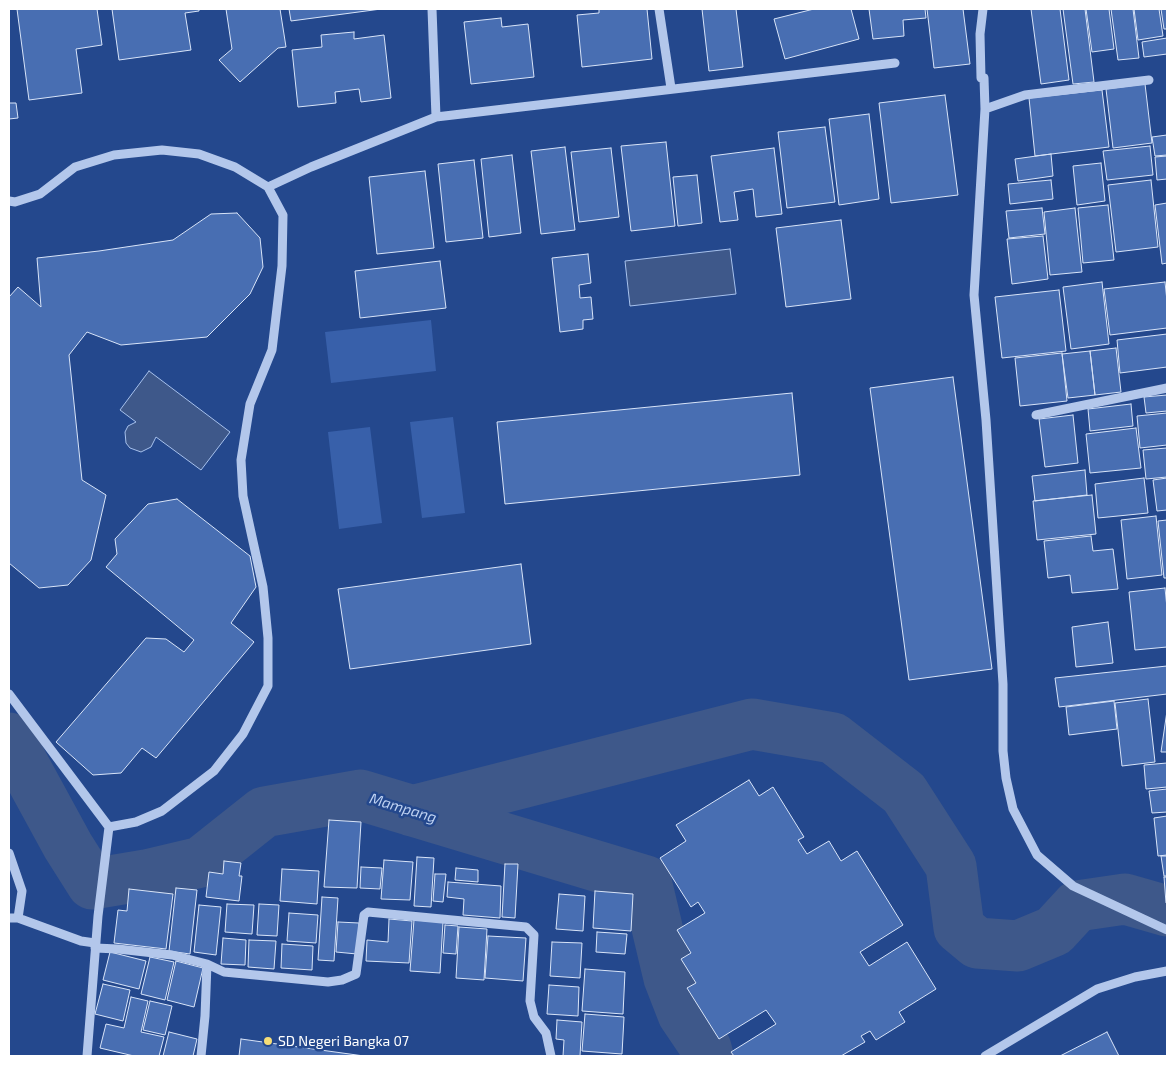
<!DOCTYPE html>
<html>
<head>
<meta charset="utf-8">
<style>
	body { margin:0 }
	#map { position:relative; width:1176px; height:1065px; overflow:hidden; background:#24488d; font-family:"Exo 2",sans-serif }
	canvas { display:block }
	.frame { position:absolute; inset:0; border:10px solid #fff; pointer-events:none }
</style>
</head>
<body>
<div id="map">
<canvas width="1176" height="1065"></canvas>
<div class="frame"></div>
</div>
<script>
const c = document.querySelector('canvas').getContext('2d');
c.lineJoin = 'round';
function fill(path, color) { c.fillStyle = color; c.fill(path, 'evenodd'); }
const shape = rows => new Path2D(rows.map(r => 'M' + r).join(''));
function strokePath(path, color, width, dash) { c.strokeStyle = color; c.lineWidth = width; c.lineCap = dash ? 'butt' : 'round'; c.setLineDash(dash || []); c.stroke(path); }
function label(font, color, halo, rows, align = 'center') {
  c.font = font + ' "Exo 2",sans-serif'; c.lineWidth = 5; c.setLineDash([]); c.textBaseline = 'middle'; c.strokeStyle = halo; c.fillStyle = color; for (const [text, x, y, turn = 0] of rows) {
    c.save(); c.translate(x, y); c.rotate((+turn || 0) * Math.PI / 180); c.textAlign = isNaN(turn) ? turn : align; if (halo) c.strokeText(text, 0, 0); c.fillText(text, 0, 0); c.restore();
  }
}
fill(shape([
	[431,320,436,371,331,383,325,332],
	[453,417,465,513,422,518,410,422],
	[370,427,382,523,339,529,328,432]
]), '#3860aa');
const water = shape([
	[730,249,736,294,630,306,625,261,730,249],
	[149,371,230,432,201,470,156,437,151,447,141,452,130,448,126,443,125,432,128,426,136,422,120,410,149,371]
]);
fill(water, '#3e588a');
strokePath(water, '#a7c1ec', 1);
strokePath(shape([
	[9,738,68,846,92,884,146,875,201,862,264,812,360,795,646,881,669,978,683,1014,706,1048,708,1056],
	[412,811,752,724,833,738,904,793,951,866,959,928,977,943,1018,946,1054,931,1077,906,1125,899,1167,911]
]), '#3e588a', 51);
const building = shape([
	[17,9,97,9,102,45,76,49,82,93,29,100,17,9],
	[112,9,199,9,199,11,185,13,191,50,119,60,112,9],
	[226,9,280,9,286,47,278,48,240,82,219,60,232,49,226,9],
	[289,9,381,9,291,21,289,9],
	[599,9,647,9,652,59,582,67,577,15,599,13,599,9],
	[702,9,736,9,743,67,709,71,702,9],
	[814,9,851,9,859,39,785,59,774,19,814,9],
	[869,9,925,9,926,18,903,20,904,36,873,39,869,9],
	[927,9,963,9,970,64,934,68,927,9],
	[1031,9,1060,9,1069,80,1041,84,1031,9],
	[1063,9,1085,9,1094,82,1073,84,1063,9],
	[1086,9,1109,9,1114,49,1092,52,1086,9],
	[1111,9,1133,9,1139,58,1118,60,1111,9],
	[1134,9,1159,9,1163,36,1138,40,1134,9],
	[1161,9,1167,9,1167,29,1164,29,1161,9],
	[501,18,502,27,528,24,534,77,471,84,464,22,501,18],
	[354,32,354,39,384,35,391,98,361,102,359,89,335,92,336,103,298,107,292,50,322,47,321,35,354,32],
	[1167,38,1167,54,1144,57,1142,42,1167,38],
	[1145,84,1152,143,1113,148,1106,89,1145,84],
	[1102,90,1109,147,1035,156,1029,98,1102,90],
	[945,95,958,195,891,203,879,103,945,95],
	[9,103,16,103,18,118,9,119,9,103],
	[869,114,879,199,839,205,829,119,869,114],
	[825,127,835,202,787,208,778,132,825,127],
	[1167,135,1167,155,1155,156,1152,137,1167,135],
	[666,142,675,226,631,231,621,146,666,142],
	[1150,146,1153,175,1107,180,1103,151,1150,146],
	[565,147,575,230,541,234,531,151,565,147],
	[611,148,619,217,579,222,571,152,611,148],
	[774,148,782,214,756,217,753,189,734,192,738,220,720,222,711,156,774,148],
	[1051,154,1053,176,1018,181,1015,159,1051,154],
	[512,155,521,233,489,237,481,159,512,155],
	[1167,156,1167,179,1157,180,1155,157,1167,156],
	[474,160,483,238,446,242,438,164,474,160],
	[1101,163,1105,201,1077,205,1073,166,1101,163],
	[425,171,434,248,377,254,369,177,425,171],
	[697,175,702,223,678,226,673,177,697,175],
	[1051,180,1053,199,1010,204,1008,184,1051,180],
	[1151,180,1158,247,1116,252,1108,185,1151,180],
	[1167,203,1167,263,1162,264,1155,205,1167,203],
	[1108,205,1114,260,1083,263,1078,208,1108,205],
	[1042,208,1045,234,1009,238,1006,211,1042,208],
	[1075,208,1082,272,1050,275,1044,212,1075,208],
	[237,213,260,238,263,267,250,294,207,337,121,345,87,332,69,355,82,480,106,495,91,560,68,585,39,588,9,563,9,297,18,287,41,307,37,258,99,251,173,240,211,214,237,213],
	[841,220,851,299,786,307,776,228,841,220],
	[1043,236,1048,279,1012,284,1007,239,1043,236],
	[588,254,591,283,579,285,580,298,591,297,593,319,583,320,583,329,560,332,552,258,588,254],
	[440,261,446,308,360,318,355,271,440,261],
	[1102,282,1109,344,1071,349,1063,287,1102,282],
	[1165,282,1167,301,1167,328,1110,335,1104,289,1165,282],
	[1059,290,1066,351,1002,358,995,297,1059,290],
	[1167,334,1167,367,1120,373,1117,340,1167,334],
	[1116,348,1121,392,1095,395,1090,351,1116,348],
	[1090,351,1095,395,1068,398,1062,354,1090,351],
	[1062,353,1067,401,1020,406,1015,358,1062,353],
	[953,377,992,669,909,680,870,388,953,377],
	[792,393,800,475,505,504,497,422,792,393],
	[1167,395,1167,411,1146,413,1144,397,1167,395],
	[1131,404,1133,426,1090,431,1088,409,1131,404],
	[1167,413,1167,445,1140,448,1137,416,1167,413],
	[1073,415,1078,463,1045,467,1039,419,1073,415],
	[1136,428,1141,468,1090,473,1086,434,1136,428],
	[1167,448,1167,477,1146,479,1143,450,1167,448],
	[1085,470,1087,495,1035,501,1032,476,1085,470],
	[1144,478,1148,513,1098,518,1095,484,1144,478],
	[1167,478,1167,510,1157,511,1153,480,1167,478],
	[1092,495,1096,534,1037,540,1033,501,1092,495],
	[177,499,250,556,256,587,231,623,254,642,156,758,142,748,121,773,93,775,56,742,146,638,166,639,184,652,194,640,106,567,117,554,115,539,148,504,177,499],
	[1156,516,1162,575,1127,579,1121,520,1156,516],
	[1167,520,1167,578,1164,578,1158,521,1167,520],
	[1091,536,1093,551,1113,549,1118,589,1072,593,1070,575,1048,578,1044,541,1091,536],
	[521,564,531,644,350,669,338,589,521,564],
	[1165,588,1167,608,1167,647,1135,650,1129,592,1165,588],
	[1108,622,1113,663,1076,667,1072,627,1108,622],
	[1167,666,1167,694,1059,707,1055,678,1167,666],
	[1148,699,1155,762,1122,766,1115,703,1148,699],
	[1114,701,1117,729,1069,735,1066,707,1114,701],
	[1167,711,1167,752,1161,752,1167,711],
	[1167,763,1167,787,1146,789,1144,765,1167,763],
	[749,780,759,796,773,787,804,837,798,840,807,854,829,841,841,861,857,851,903,925,860,952,869,966,907,942,936,989,899,1012,905,1022,876,1040,870,1031,861,1036,865,1042,841,1056,734,1056,731,1052,776,1024,766,1010,719,1039,687,988,696,983,681,959,691,953,677,930,705,913,698,902,691,907,660,858,686,841,676,825,749,780],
	[1167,789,1167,812,1152,813,1149,791,1167,789],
	[1167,816,1167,855,1158,856,1154,818,1167,816],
	[329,820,361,822,357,888,324,887,329,820],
	[1161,856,1167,856,1167,876,1164,876,1161,856],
	[417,857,434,858,431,907,414,906,417,857],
	[384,860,413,862,410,900,381,899,384,860],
	[224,861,241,863,239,876,242,876,239,901,206,897,209,872,223,874,224,861],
	[505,864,518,864,515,918,502,917,505,864],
	[361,867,382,868,380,889,360,888,361,867],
	[456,868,478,870,478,882,455,880,456,868],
	[282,869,319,871,317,904,280,901,282,869],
	[435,874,446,874,443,902,433,901,435,874],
	[1164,877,1167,877,1167,903,1166,903,1164,877],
	[448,882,501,886,500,918,463,915,464,899,447,897,448,882],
	[176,888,197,890,190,954,169,951,176,888],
	[129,889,173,894,166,949,114,943,118,910,127,911,129,889],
	[595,891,633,894,631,931,593,928,595,891],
	[559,894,585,896,583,931,556,929,559,894],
	[322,897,338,898,334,961,318,960,322,897],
	[227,904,254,905,252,934,225,932,227,904],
	[259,904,279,905,277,936,257,935,259,904],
	[199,905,221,907,216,955,194,952,199,905],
	[289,913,318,915,316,943,287,941,289,913],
	[389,919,412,921,409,963,366,961,367,940,388,942,389,919],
	[414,920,443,922,440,973,410,971,414,920],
	[338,922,359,923,357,954,336,952,338,922],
	[445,925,458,926,456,954,443,953,445,925],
	[459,927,487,929,484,980,456,978,459,927],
	[597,932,627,934,625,954,596,952,597,932],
	[488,936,526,938,523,981,485,978,488,936],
	[223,938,246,940,245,965,221,964,223,938],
	[249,940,276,941,274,969,248,967,249,940],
	[552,942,582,943,580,978,550,976,552,942],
	[282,944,313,946,312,970,281,968,282,944],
	[110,952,146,961,139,989,103,980,110,952],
	[150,957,174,962,165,1000,141,994,150,957],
	[176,961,203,968,194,1007,167,1000,176,961],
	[585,969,625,972,623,1014,582,1011,585,969],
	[103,984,130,990,123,1021,95,1014,103,984],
	[549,985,579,987,578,1016,547,1014,549,985],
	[131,997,148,1001,141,1032,164,1037,159,1056,134,1056,100,1048,106,1024,124,1028,131,997],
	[150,1001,172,1006,165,1035,143,1030,150,1001],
	[585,1014,624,1017,622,1054,582,1051,585,1014],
	[557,1020,582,1022,580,1056,563,1056,564,1040,556,1039,557,1020],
	[169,1032,197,1039,193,1056,163,1056,169,1032],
	[1107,1032,1119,1056,1060,1056,1107,1032],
	[241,1039,364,1056,239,1056,241,1039]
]);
fill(building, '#486eb2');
strokePath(building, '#d8e4f8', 1);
strokePath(shape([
	[432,9,436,117],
	[659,9,671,88],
	[983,9,980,34,981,78,984,78,985,109,974,295,986,420,1003,684,1003,751,1006,778,1013,809,1037,855,1073,886,1167,930],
	[985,109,1025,95,1149,80],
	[268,187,311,167,436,117,895,63],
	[9,201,15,202,40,194,75,167,114,155,162,150,199,154,235,167,268,187,283,215,282,266,272,350,250,404,241,460,243,496,263,587,268,638,268,686,243,734,214,771,162,811,136,822,109,827],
	[1036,415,1167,388],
	[9,694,109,827,98,916,87,1056],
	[9,853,22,891,18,918],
	[9,918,18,918,81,941,95,943],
	[95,948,118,949,172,955,207,964,224,972,328,982,342,980,356,974,364,915,368,912,526,927,534,935,530,1001,534,1017,546,1033,551,1056],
	[201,1056,205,1016,207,964],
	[985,1056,1097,989,1135,977,1167,971]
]), '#b3c7eb', 9);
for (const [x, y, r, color] of [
	[268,1041,5,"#f6dd77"]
]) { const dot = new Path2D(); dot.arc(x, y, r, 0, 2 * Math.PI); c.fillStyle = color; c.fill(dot); strokePath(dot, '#24488d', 2); }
label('14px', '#fff', '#24488d', [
	["SD Negeri Bangka 07",278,1041]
], 'left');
label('italic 15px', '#bfd2f2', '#24488d', [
	["Mampang",403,808,17]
]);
</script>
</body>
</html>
